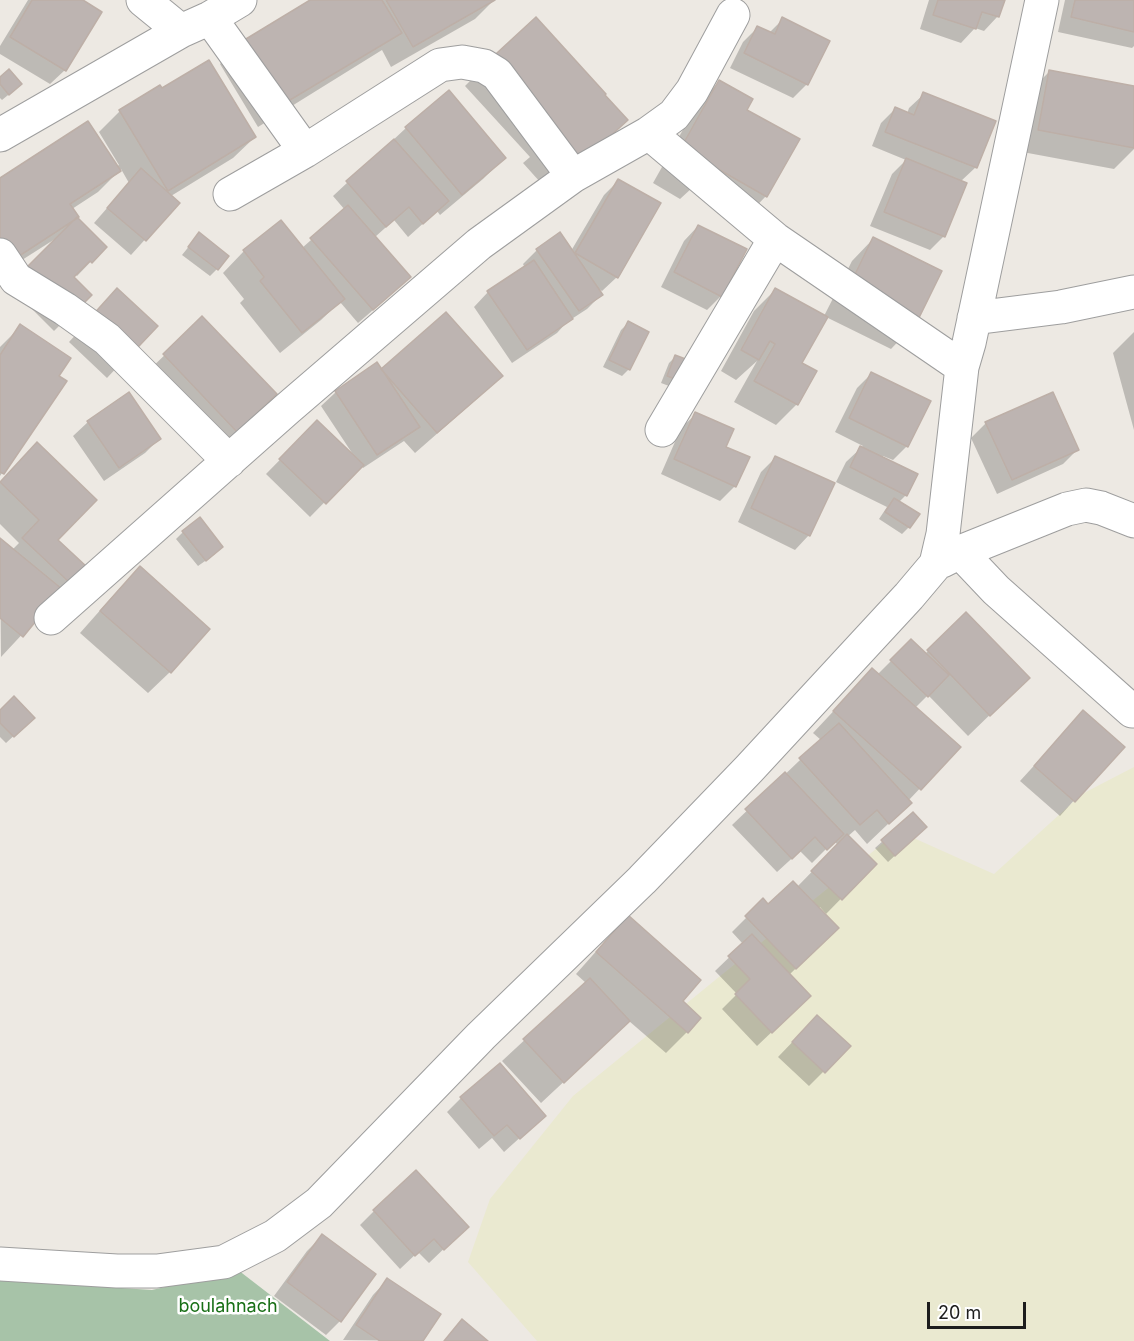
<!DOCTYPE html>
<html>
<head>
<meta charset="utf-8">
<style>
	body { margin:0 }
	#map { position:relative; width:1134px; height:1341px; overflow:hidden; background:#ede9e3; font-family:Inter,sans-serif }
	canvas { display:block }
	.scale { position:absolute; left:927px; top:1302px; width:99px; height:27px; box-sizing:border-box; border:3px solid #1d1d1d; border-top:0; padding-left:8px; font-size:18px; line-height:21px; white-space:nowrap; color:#1d1d1d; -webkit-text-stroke:4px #fff; paint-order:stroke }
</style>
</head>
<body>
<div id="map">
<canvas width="1134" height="1341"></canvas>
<div class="scale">20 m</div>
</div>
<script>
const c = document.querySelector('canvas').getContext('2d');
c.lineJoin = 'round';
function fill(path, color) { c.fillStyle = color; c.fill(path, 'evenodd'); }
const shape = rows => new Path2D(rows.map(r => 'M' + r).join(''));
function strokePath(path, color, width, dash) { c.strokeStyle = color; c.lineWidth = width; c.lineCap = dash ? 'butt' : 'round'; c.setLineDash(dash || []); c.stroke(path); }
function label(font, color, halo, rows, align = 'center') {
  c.font = font + ' Inter,sans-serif'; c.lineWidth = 5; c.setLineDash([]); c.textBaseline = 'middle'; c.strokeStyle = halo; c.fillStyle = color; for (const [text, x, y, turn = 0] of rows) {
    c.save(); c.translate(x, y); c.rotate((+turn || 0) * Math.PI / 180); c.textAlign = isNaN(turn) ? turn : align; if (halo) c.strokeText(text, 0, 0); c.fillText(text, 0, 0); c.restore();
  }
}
fill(shape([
	[1134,767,1134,1341,537,1341,468,1262,490,1199,573,1096,898,831,994,874,1082,794]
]), '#eae9d0');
fill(shape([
	[238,1270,330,1341,0,1341,0,1280,152,1290]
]), '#a7c3a8');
fill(shape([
	[28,0,81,0,100,12,65,70,50,84,0,54,0,46],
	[313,0,494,0,475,19,391,67,382,50,258,127,220,64,242,43],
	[929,0,1003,0,998,16,984,31,975,28,961,43,920,29],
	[1065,0,1134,0,1134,46,1132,48,1058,32],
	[783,19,807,84,793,98,730,68,743,42,758,27,769,33],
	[486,65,604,94,549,192,523,163,530,157,465,86],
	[1050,71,1134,88,1134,149,1114,169,1017,151,1028,93],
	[0,79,13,91,2,100,0,98],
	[720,81,745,111,766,196,745,218,692,188,680,199,653,183,698,103],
	[449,92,504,158,483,179,440,215,437,211,408,237,394,220,375,237,395,291,358,323,340,302,321,320,280,353,240,303,244,299,223,273,244,251,281,222,302,248,345,210,333,196,406,128],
	[924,94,976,167,960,182,944,236,930,250,870,226,892,174,906,160,872,146,881,123,895,109,907,114,909,108],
	[120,111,255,137,233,158,171,196,178,203,131,255,94,223,129,183,121,169,98,192,72,209,76,218,105,247,77,276,75,274,72,277,90,295,54,331,10,287,56,240,55,239,0,274,0,180,116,167,119,165,99,132],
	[618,181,617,277,602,291,596,287,601,295,587,309,567,322,557,333,512,363,474,307,488,292,525,268,523,264,537,250,571,251,604,195],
	[698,226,721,296,707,310,661,287,684,241],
	[199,234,217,269,210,276,182,255],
	[873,239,912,327,891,349,826,317,800,364,797,404,776,425,734,402,757,361,736,380,721,371,754,311,775,290,824,316,852,261],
	[103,305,121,363,107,378,69,342],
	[202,319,254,415,215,452,143,376],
	[628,323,629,369,622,376,603,367,621,330],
	[21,326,57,376,64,381,0,476,0,347],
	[1134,332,1134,430,1113,353],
	[676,356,688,393,661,383,669,363],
	[377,364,381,371,501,376,479,397,415,453,404,441,363,468,361,465,310,517,266,474,317,422,354,456,321,406,336,392],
	[871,374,907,446,893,460,883,456,882,458,906,495,898,503,909,527,902,534,879,519,887,507,836,482,846,462,863,446,835,432,857,388],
	[696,414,724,448,748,458,735,486,720,501,661,474,681,428],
	[88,422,159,439,145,453,104,481,73,436],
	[986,423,1078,449,1063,464,997,494,971,438],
	[776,457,809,535,795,550,738,522,761,472],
	[16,466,56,540,85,567,1,657,0,540,12,550,19,543,0,524,0,482],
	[183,532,215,554,198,566,176,539],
	[140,568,208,629,170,672,148,693,80,633,119,589],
	[966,614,1028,678,968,736,928,695,915,708,959,747,908,801,910,803,867,844,855,830,847,837,875,864,826,914,820,907,818,909,822,943,789,975,795,1010,757,1046,722,1009,737,994,715,971,743,944,732,932,763,901,768,907,797,887,838,845,834,841,812,863,800,851,777,872,732,825,821,740,813,733,872,670,878,674,911,641,925,654],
	[0,712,33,718,6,743,0,737],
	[1083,712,1122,747,1060,816,1020,781],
	[913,814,918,834,888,862,875,848],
	[628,917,681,1001,687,1032,666,1053,629,1021,541,1103,502,1061,586,983,576,974,607,939],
	[803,1031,849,1046,809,1086,778,1057],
	[461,1098,544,1116,504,1152,492,1138,479,1149,447,1112],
	[374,1211,452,1241,429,1263,418,1252,400,1269,360,1225],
	[322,1236,340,1321,326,1335,274,1296,307,1251],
	[387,1280,422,1341,343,1340,373,1295]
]), '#0003');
const building = shape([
	[32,0,83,0,102,12,66,71,10,37,32,0],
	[310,0,382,0,402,33,280,106,241,42,310,0],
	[386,0,495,0,413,47,386,0],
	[938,0,1005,0,999,17,982,12,976,29,933,15,938,0],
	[1075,0,1134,0,1134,32,1071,17,1075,0],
	[536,17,606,94,605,95,628,120,571,172,485,64,536,17],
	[782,17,830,41,808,85,744,53,757,26,775,34,782,17],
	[209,60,256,137,168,191,119,110,160,85,162,88,209,60],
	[9,69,22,84,9,95,0,84,0,77,9,69],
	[1049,70,1134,86,1134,148,1038,130,1049,70],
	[719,80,753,99,747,110,800,139,767,197,711,165,673,162,719,80],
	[449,90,506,158,462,195,405,127,449,90],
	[923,92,996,121,977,168,885,132,895,107,914,115,923,92],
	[88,121,121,171,70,204,79,217,13,260,0,240,0,178,88,121],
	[394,139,449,201,423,224,409,207,386,227,346,181,394,139],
	[906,158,967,183,945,237,884,212,906,158],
	[141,168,180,203,146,241,107,208,141,168],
	[618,179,661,203,618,278,575,253,618,179],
	[348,205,411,277,373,310,310,238,348,205],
	[77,217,107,247,92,263,90,261,74,277,92,295,70,317,23,271,77,217],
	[281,220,345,299,302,333,260,281,264,277,243,250,281,220],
	[698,225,747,249,722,297,674,272,698,225],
	[199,232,229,256,218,270,188,247,199,232],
	[560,232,603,295,579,311,536,249,560,232],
	[873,237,942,271,914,328,845,295,873,237],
	[534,260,573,319,527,350,487,291,534,260],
	[117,288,158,326,122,364,82,327,117,288],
	[775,288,828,317,802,363,817,371,798,405,754,381,775,344,770,341,759,360,741,350,775,288],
	[446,312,503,376,437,433,381,369,446,312],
	[202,316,277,394,237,432,163,354,202,316],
	[628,321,649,332,630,370,609,360,628,321],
	[20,324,71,358,59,376,67,381,4,474,0,472,0,355,20,324],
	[675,355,704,366,696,387,667,376,675,355],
	[377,362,420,427,377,455,335,391,377,362],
	[871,372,931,401,908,447,849,418,871,372],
	[129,392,161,439,119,468,87,421,129,392],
	[1053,392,1079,450,1012,480,985,422,1053,392],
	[695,412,734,429,726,447,750,457,736,487,674,459,695,412],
	[317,420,364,465,326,504,279,459,317,420],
	[37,442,97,500,58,540,87,567,71,584,22,538,39,520,0,482,37,442],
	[860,446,918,474,907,496,850,467,860,446],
	[775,456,835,483,810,536,751,508,775,456],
	[894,498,920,514,910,528,885,512,894,498],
	[200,517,223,547,206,561,182,531,200,517],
	[0,538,62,589,23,637,0,618,0,538],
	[140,566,210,629,171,673,100,611,140,566],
	[966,612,1030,678,990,716,927,650,966,612],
	[911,639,949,675,928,697,890,660,911,639],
	[872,668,961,747,921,790,833,711,872,668],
	[14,696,35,718,14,737,0,723,0,710,14,696],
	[1083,710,1125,747,1075,802,1034,766,1083,710],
	[839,723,912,803,889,824,877,810,860,825,799,758,839,723],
	[785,772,844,834,827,850,815,837,792,859,745,809,785,772],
	[913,812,927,827,895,856,881,840,913,812],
	[847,834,877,864,842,900,811,871,847,834],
	[793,881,839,928,796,969,745,916,763,898,768,904,793,881],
	[628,915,701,980,683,1001,701,1018,688,1033,596,952,628,915],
	[752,934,811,996,772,1033,735,994,750,979,728,956,752,934],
	[590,978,630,1021,564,1083,523,1039,590,978],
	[817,1015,851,1046,825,1073,792,1042,817,1015],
	[500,1063,546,1116,520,1139,507,1125,494,1136,460,1097,500,1063],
	[416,1170,469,1227,444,1250,434,1239,415,1256,373,1210,416,1170],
	[322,1234,376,1274,341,1322,287,1282,322,1234],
	[387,1278,441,1314,423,1341,380,1341,356,1325,387,1278],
	[462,1319,488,1341,444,1341,462,1319]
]);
fill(building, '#bdb4b1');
strokePath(building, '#bdafa7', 1.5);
const minor = shape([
	[143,0,181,31],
	[210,18,305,151],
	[649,133,674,115,692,91,733,15],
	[0,135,181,31,210,18,240,0],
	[230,194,305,151,440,65,462,62,484,66,497,74,573,176],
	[0,255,16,279,65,309,107,339,229,461],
	[974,318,1061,307,1134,292],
	[662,430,775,239],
	[960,552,996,590,1132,711],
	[942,561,960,552,1067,509,1086,505,1101,508,1134,521],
	[51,618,287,409,479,244,573,176,649,133,775,239,962,367],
	[0,1264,117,1271,157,1271,224,1262,275,1236,319,1203,481,1036,642,880,749,769,909,596,936,564,943,534,962,367,969,343,1042,0]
]);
strokePath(minor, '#9e9e9e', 35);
strokePath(minor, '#fff', 33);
label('18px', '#186f16', '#fff', [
	["boulahnach",228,1307]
]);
</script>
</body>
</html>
